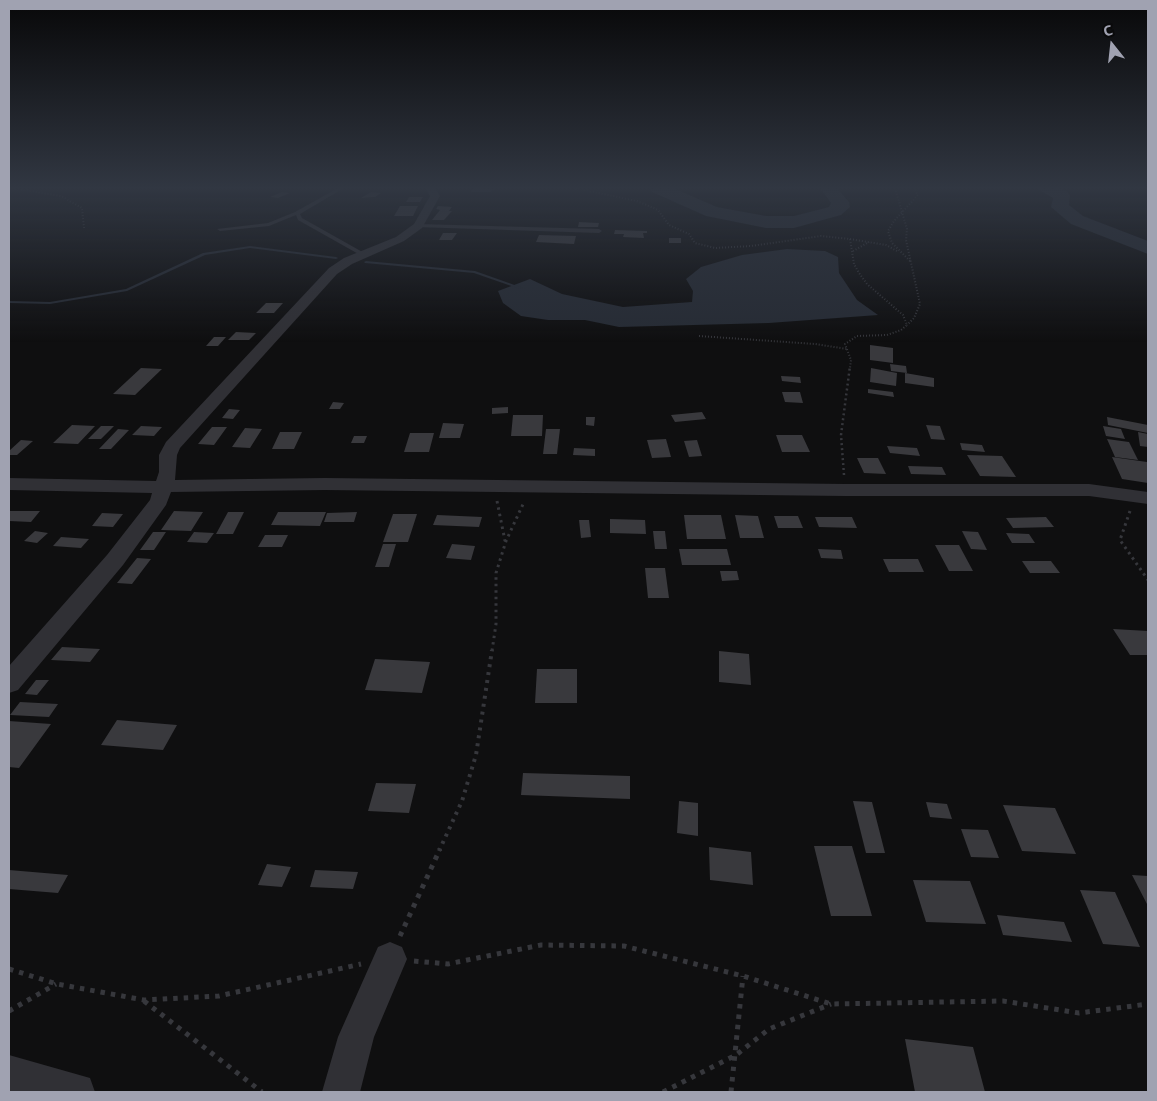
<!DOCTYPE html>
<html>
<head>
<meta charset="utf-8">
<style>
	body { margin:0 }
	#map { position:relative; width:1157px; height:1101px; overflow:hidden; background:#0f0f10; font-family:"Noto Sans",sans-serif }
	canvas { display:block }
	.frame { position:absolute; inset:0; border:10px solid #a0a2b1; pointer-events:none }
	.north { position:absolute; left:1087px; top:20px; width:50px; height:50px; -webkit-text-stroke:4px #0a0a0b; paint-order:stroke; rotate:344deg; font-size:14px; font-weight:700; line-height:20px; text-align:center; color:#a0a2b1 }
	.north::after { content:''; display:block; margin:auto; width:18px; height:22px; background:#a0a2b1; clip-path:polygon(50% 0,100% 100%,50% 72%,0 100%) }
</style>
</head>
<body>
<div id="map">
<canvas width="1157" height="1101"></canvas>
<div class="frame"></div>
<div class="north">С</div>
</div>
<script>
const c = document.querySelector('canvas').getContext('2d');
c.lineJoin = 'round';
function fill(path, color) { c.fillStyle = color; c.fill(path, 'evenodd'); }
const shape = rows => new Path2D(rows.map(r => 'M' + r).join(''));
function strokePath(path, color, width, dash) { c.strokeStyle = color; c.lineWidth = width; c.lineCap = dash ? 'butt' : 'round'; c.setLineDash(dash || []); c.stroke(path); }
fill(shape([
	[787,249,825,251,838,257,839,273,857,300,878,315,769,323,619,327,585,320,548,320,521,316,503,303,498,291,530,279,562,294,623,307,692,302,693,291,686,279,701,267,742,255]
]), '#262b34');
fill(shape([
	[250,246,336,257,338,258,336,259,250,248,205,255,127,291,50,304,9,303,9,301,50,302,126,289,203,253,250,246],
	[366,261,475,271,523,288,520,289,474,273,365,263,364,262,366,261]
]), '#262b34');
fill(shape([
	[650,188,673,188,717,207,766,216,794,216,829,207,831,203,820,188,837,188,849,202,850,207,841,215,794,228,766,228,706,216,652,192,650,188],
	[1036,188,1059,188,1068,192,1070,196,1069,205,1083,216,1148,241,1148,254,1071,224,1051,207,1053,198,1036,188]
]), '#262b34');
fill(shape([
	[473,188,482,188,494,189,491,192,471,192],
	[282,192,290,193,278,198,270,197],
	[371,192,381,193,375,197,361,198],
	[409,197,423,197,420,202,406,202],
	[400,206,418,206,413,216,394,216],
	[438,206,452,207,449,211,452,211,444,220,432,220,440,210,436,209],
	[579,222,599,223,598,227,578,227],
	[615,230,647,231,647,233,643,233,644,238,623,237,624,234,614,234],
	[443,233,457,233,452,240,439,240],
	[539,235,576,236,574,244,536,242],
	[669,238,681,238,681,243,669,243],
	[266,303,283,303,274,313,256,313],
	[236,332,256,333,249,340,228,340],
	[214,337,226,337,218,346,206,346],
	[870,345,893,348,893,363,870,360],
	[890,364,906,366,907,373,891,371],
	[141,368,162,369,135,395,113,394],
	[871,368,897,373,896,386,870,382],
	[905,373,934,378,934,387,905,383],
	[781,376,800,377,801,383,782,381],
	[868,389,893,392,894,397,868,393],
	[782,392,800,392,803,403,785,402],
	[333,402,344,403,340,409,329,409],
	[508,407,508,413,492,414,492,408],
	[229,409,240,410,233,419,222,418],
	[702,412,706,419,675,422,671,415],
	[513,415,543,415,542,436,511,436],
	[586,417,595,417,594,426,586,425],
	[1107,417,1148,425,1148,433,1108,425],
	[443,423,464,424,460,438,439,438],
	[72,425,95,426,78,444,53,443],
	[926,425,940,426,945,440,931,439],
	[101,426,114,426,101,439,88,439],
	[141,426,162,427,154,436,132,435],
	[1103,426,1121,429,1125,439,1106,436],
	[212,427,227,427,214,445,198,444],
	[245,428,262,429,250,448,232,447],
	[118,429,129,430,111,449,99,449],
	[546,429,560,429,557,454,543,454],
	[280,432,302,432,294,449,272,449],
	[1138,432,1148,434,1148,447,1140,446],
	[410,433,434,433,429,452,404,452],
	[776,435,802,435,810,452,782,452],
	[354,436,367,436,364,443,351,443],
	[666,439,671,457,652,458,647,440],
	[1107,439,1129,442,1138,460,1115,457],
	[21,440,33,441,17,455,9,455,9,451],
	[697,440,702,456,689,457,684,441],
	[960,443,982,445,985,452,962,450],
	[887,446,917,448,920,456,890,453],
	[574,448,595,449,595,456,573,455],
	[967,455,1002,456,1016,477,980,476],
	[1112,457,1147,462,1148,483,1122,479],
	[857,458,878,458,886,474,864,473],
	[908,466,942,467,946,475,911,474],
	[9,511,40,511,31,522,9,521],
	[174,511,203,512,191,531,161,530],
	[228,512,244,512,233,534,216,534],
	[278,512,326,512,320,526,271,525],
	[357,512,354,522,324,522,327,513],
	[102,513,123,514,113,527,92,526],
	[393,514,417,514,408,542,383,542],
	[437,515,482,517,479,527,433,525],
	[684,515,721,515,726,539,687,539],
	[735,515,758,516,764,538,740,538],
	[774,516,798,516,803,528,778,528],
	[815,517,852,517,857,528,819,527],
	[1046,517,1054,527,1013,528,1006,518],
	[610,519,645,520,646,534,610,533],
	[579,520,589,520,591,537,581,538],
	[35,531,48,533,37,543,24,541],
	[653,531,665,531,667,549,655,549],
	[962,531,978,532,987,550,971,549],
	[153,532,166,532,154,550,140,550],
	[194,532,214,533,207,543,187,542],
	[1006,533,1029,534,1035,543,1012,543],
	[265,535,288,535,282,547,258,547],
	[61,537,89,539,81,548,53,546],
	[383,544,396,544,389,567,375,567],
	[452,544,475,546,471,560,446,558],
	[935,545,959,545,973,571,949,571],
	[679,549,727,549,731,565,682,565],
	[818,549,841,550,843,559,821,558],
	[137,558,151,559,132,584,117,583],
	[883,559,918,559,924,572,889,572],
	[1022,561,1051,561,1060,573,1030,573],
	[645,568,665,568,669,598,648,598],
	[720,571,737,571,739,580,722,581],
	[1113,629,1148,631,1148,655,1130,655],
	[62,647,100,649,90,662,51,660],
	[719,651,749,654,751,685,719,682],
	[375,659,430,662,422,693,365,690],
	[537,669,577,669,577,703,535,703],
	[36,680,49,680,37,695,25,694],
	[20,702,58,704,49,717,10,715],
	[117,720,177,725,163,750,101,745],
	[9,721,51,724,19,768,9,767],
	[523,773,630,776,630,799,521,795],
	[376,783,416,784,409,813,368,811],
	[679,801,698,803,698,836,677,833],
	[853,801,872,802,885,853,866,853],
	[926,802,947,804,952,819,930,817],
	[1003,805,1055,808,1076,854,1022,851],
	[961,829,988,830,999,858,971,857],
	[814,846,852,846,872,916,831,916],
	[709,847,751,852,753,885,710,880],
	[267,864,291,867,282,887,258,885],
	[9,870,68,875,58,893,9,889],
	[315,870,358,872,353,889,310,887],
	[1132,875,1148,876,1148,906],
	[913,880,970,881,986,924,926,922],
	[1080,890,1115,892,1140,947,1103,944],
	[997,915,1064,922,1072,942,1003,935],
	[905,1039,973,1047,985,1092,915,1092]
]), '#39393d');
strokePath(shape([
	[12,188,61,196,82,208,84,228],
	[895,188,907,229,906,240,920,304,914,318,907,325],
	[584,190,637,201,658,210,669,225,689,234,695,243,715,248,751,246,821,236,850,239,854,264,859,273,867,284,903,315,907,325,901,330,887,335,857,336,845,344,851,360,850,368],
	[850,239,886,245,897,251],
	[853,251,869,242],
	[910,261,892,243,888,231,894,221,918,195,913,188],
	[699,336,815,344,847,349]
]), '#36373c', 2, [1, 2]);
strokePath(shape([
	[844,475,841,435,850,366]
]), '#36373c', 2.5, [2, 3]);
strokePath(shape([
	[497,501,505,541],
	[1130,511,1120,540,1148,580],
	[492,651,496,624,496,573,506,541,524,502]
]), '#36373c', 3, [2.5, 4]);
strokePath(shape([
	[439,851,462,801,476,755,492,650]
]), '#36373c', 4, [3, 5]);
strokePath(shape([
	[400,936,440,849],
	[414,961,448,964,541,945,624,946,743,976,831,1004,1003,1001,1079,1013,1148,1004],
	[9,969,57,984,144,1000,219,996,361,964],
	[144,1001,262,1092],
	[9,1011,56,984],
	[663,1092,736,1055,769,1029,831,1004],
	[731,1092,743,976]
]), '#36373c', 5, [4.5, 6]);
fill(shape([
	[338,188,344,188,300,214,302,218,366,254,366,256,362,256,298,220,296,215,269,226,220,231,217,229,268,223,295,212,338,188],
	[573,188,577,188,577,189,575,190,573,188],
	[418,224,599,229,602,231,599,233,416,227,418,224]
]), '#303035');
fill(shape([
	[425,188,435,188,440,196,422,228,404,241,352,264,337,274,180,448,177,455,175,480,325,478,845,484,1089,484,1148,492,1148,504,1089,496,845,496,325,490,171,492,166,505,123,565,18,690,9,693,9,666,107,555,150,500,152,493,9,490,9,478,156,481,159,472,159,455,166,442,329,268,344,258,396,237,414,224,430,196,425,188],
	[390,942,402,947,407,959,374,1037,360,1092,322,1092,338,1037,378,947,390,942],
	[9,1055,90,1078,95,1092,9,1092,9,1055]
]), '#303035');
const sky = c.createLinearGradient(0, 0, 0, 342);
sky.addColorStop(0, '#080809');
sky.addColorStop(0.55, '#313742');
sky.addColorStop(1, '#31374200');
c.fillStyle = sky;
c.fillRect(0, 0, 1157, 342);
</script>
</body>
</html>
